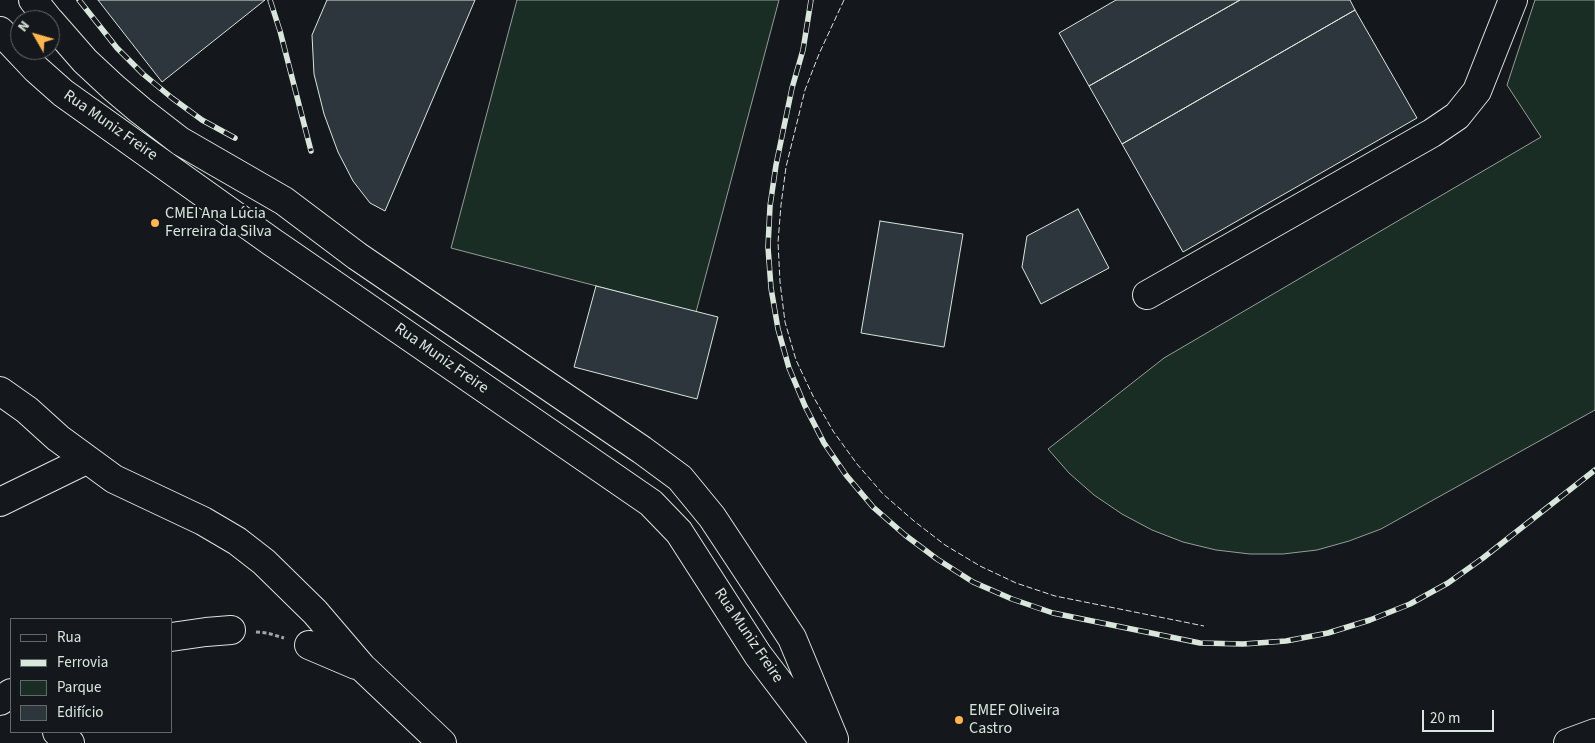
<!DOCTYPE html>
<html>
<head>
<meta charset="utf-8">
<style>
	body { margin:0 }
	#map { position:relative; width:1595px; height:743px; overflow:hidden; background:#14181c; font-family:"Source Sans 3",sans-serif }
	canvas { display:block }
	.legend { position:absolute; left:10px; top:618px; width:162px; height:115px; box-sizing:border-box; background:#14181c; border:1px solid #626a69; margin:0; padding:6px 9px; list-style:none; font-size:15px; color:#d8e6dc }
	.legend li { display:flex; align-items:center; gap:10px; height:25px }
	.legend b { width:25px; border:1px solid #626a69 }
	.north { position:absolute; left:10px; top:10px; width:50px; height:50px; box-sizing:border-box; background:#14181c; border:1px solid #626a69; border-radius:50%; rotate:308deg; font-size:14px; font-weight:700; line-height:20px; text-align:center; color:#d8e6dc }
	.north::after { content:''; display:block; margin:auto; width:18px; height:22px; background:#ffb74d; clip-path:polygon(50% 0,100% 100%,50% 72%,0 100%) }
	.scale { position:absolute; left:1422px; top:710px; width:72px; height:22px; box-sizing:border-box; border:2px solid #d8e6dc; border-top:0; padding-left:6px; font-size:15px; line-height:18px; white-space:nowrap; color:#d8e6dc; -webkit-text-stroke:4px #14181c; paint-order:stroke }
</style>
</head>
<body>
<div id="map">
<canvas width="1595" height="743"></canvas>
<ul class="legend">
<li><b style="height:6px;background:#14181c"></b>Rua</li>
<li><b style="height:6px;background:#d8e6dc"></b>Ferrovia</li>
<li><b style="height:14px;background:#1a2d24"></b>Parque</li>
<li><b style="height:14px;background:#2c363c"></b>Edifício</li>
</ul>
<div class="north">N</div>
<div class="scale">20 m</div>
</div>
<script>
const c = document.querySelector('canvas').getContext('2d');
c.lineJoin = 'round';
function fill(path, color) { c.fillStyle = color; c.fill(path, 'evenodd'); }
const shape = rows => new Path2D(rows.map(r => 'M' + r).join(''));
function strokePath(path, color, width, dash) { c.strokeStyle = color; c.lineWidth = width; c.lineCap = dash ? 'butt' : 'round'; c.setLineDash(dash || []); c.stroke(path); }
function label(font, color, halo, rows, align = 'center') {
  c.font = font + ' "Source Sans 3",sans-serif'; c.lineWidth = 4; c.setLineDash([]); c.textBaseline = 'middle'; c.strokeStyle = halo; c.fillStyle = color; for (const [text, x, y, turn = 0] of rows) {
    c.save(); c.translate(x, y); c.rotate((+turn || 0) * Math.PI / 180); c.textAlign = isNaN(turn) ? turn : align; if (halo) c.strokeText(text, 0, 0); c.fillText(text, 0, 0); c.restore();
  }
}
const green = shape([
	[517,0,779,0,696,312,451,248,517,0],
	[1535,0,1595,0,1595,410,1381,529,1349,541,1317,550,1283,554,1250,554,1216,550,1183,542,1152,530,1122,514,1094,495,1069,473,1048,449,1164,358,1541,137,1507,85,1535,0]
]);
fill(green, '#1a2d24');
strokePath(green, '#939e99', 1);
const building = shape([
	[98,0,265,0,162,82,98,0],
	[327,0,475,0,385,211,370,203,353,181,338,152,324,114,314,74,312,35,327,0],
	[1116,0,1240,0,1089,86,1059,33,1116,0],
	[1240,0,1350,0,1355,10,1122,144,1089,86,1240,0],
	[1355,10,1417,118,1183,252,1122,144,1355,10],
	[1078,209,1109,268,1041,304,1022,267,1027,236,1078,209],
	[880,221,963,234,944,347,861,333,880,221],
	[596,286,718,317,697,399,574,367,596,286]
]);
fill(building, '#2c363c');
strokePath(building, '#d8e6dc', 1);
const minor = shape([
	[33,0,49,20],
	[50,21,85,61,114,88,140,110,180,141,284,201,357,256,642,450,680,478,712,517,792,638,834,739],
	[0,31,36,69,63,93,272,242,651,503,679,532,758,655,825,743],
	[1147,295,1432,133,1457,116,1477,91,1513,0],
	[0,391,27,410,58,438,114,479,203,521,237,541,264,562,315,612,362,667,442,743],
	[0,502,86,460],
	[171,637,206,632,231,630],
	[309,645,356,665],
	[0,701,11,693],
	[57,732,70,743],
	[1568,743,1595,733]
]);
strokePath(minor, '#d8e6dc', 30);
strokePath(shape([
	[256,632,267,633,284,638]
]), '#9da8a2', 3, [4, 2.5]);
strokePath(minor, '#14181c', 28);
const rail = shape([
	[79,0,117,48,143,74,172,98,202,120,235,138],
	[270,0,280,31,311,151],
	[811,0,803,50,792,88,776,165,770,206,768,247,771,288,778,329,789,368,805,406,824,443,846,475,873,507,905,535,937,559,973,582,1012,599,1053,613,1200,643,1243,644,1286,641,1328,633,1370,620,1410,604,1448,583,1483,558,1595,470]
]);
strokePath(rail, '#d8e6dc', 5.5);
strokePath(rail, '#14181c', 4, [11]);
strokePath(shape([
	[844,0,819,54,805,90,786,167,781,205,778,242,780,282,785,322,796,360,813,396,833,431,857,464,883,494,914,521,945,545,980,566,1016,583,1055,596,1204,626]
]), '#d8e6dc', 1, [6, 2.5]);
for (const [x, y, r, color] of [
	[155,223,5,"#ffb74d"],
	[959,720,5,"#ffb74d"]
]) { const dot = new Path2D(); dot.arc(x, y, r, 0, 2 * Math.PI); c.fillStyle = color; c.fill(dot); strokePath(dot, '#14181c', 2); }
label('16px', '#d8e6dc', '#14181c', [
	["Rua Muniz Freire",110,126,35],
	["Rua Muniz Freire",441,359,35],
	["Rua Muniz Freire",748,636,56]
]);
label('16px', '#d8e6dc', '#14181c', [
	["CMEI Ana Lúcia",165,214],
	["Ferreira da Silva",165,232],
	["EMEF Oliveira",969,711],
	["Castro",969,729]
], 'left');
</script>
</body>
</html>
